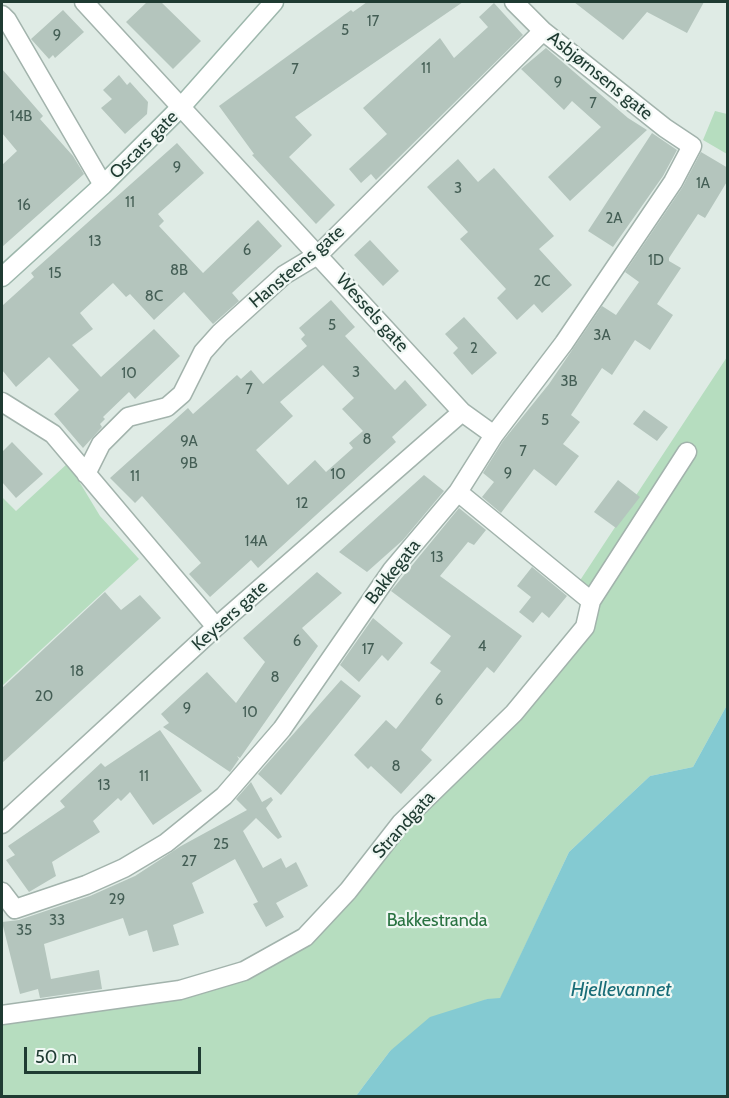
<!DOCTYPE html>
<html>
<head>
<meta charset="utf-8">
<style>
	body { margin:0 }
	#map { position:relative; width:729px; height:1098px; overflow:hidden; background:#dfebe5; font-family:Cabin,sans-serif }
	canvas { display:block }
	.frame { position:absolute; inset:0; border:3px solid #1f3b32; pointer-events:none }
	.scale { position:absolute; left:24px; top:1047px; width:177px; height:27px; box-sizing:border-box; border:3px solid #1f3b32; border-top:0; padding-left:8px; font-size:18px; line-height:21px; white-space:nowrap; color:#1f3b32; -webkit-text-stroke:4px #eff7f3; paint-order:stroke }
</style>
</head>
<body>
<div id="map">
<canvas width="729" height="1098"></canvas>
<div class="frame"></div>
<div class="scale">50 m</div>
</div>
<script>
const c = document.querySelector('canvas').getContext('2d');
c.lineJoin = 'round';
function fill(path, color) { c.fillStyle = color; c.fill(path, 'evenodd'); }
const shape = rows => new Path2D(rows.map(r => 'M' + r).join(''));
function strokePath(path, color, width, dash) { c.strokeStyle = color; c.lineWidth = width; c.lineCap = dash ? 'butt' : 'round'; c.setLineDash(dash || []); c.stroke(path); }
function label(font, color, halo, rows, align = 'center') {
  c.font = font + ' Cabin,sans-serif'; c.lineWidth = 4.5; c.setLineDash([]); c.textBaseline = 'middle'; c.strokeStyle = halo; c.fillStyle = color; for (const [text, x, y, turn = 0] of rows) {
    c.save(); c.translate(x, y); c.rotate((+turn || 0) * Math.PI / 180); c.textAlign = isNaN(turn) ? turn : align; if (halo) c.strokeText(text, 0, 0); c.fillText(text, 0, 0); c.restore();
  }
}
fill(shape([
	[715,111,727,114,727,154,703,140],
	[727,357,727,705,693,767,650,776,569,852,500,999,487,999,390,1051,356,1096,2,1096,2,1015,180,990,305,937,585,627,591,601,575,588],
	[68,463,100,516,139,559,2,686,2,497,16,511]
]), '#b6ddbf');
fill(shape([
	[727,705,727,1096,356,1096,390,1051,430,1017,487,999,500,998,569,852,650,776,693,767]
]), '#84cad2');
fill(shape([
	[147,2,161,2,201,41,173,69,126,22],
	[367,2,463,2,295,117,312,135,289,157,335,205,316,224,252,155,254,154,219,106,351,10,353,12],
	[574,2,704,2,687,33,647,12,623,40],
	[494,3,523,35,376,180,371,174,361,183,349,169,387,134,363,108,440,38,454,58,488,27,479,17],
	[63,10,84,32,55,58,53,55,49,59,31,39],
	[546,48,628,118,647,130,570,201,548,177,601,127,572,101,564,110,521,69],
	[2,69,43,116,40,119,73,156,84,174,2,247,2,165,17,151,2,133],
	[119,75,127,85,130,82,148,102,147,114,125,134,101,108,112,99,103,90],
	[652,133,677,150,663,176,613,247,588,231],
	[177,143,204,173,158,214,164,221,159,226,203,273,258,220,282,246,232,293,239,301,213,324,184,292,154,320,130,294,126,297,113,283,80,313,93,329,72,345,101,377,154,329,180,356,135,399,129,392,103,417,105,419,100,424,102,427,83,448,54,414,79,390,49,357,16,387,2,370,2,306,34,277,31,273],
	[701,152,728,168,728,180,705,218,698,214,669,258,669,261,681,268,657,304,673,315,650,350,635,340,612,375,602,368,571,415,580,422,563,444,579,456,556,486,534,469,501,513,482,497,494,482,483,473,503,441,549,384,602,306,616,315,639,282,625,272,682,188],
	[458,159,478,182,494,168,554,236,539,249,572,285,542,313,534,304,517,320,497,298,506,289,460,239,468,232,427,187],
	[370,240,399,271,383,286,354,255],
	[331,300,355,327,345,336,395,390,405,380,427,405,392,437,396,442,258,568,251,560,210,597,189,574,201,563,142,496,135,503,110,478,188,408,193,414,237,375,241,379,251,370,263,384,307,346,301,339,305,335,299,328],
	[323,365,354,398,342,409,363,431,349,443,353,448,326,472,315,460,288,485,256,450,293,416,280,402],
	[464,317,497,353,472,375,453,353,458,348,445,334],
	[644,410,668,427,657,441,633,424],
	[12,442,43,474,16,498,2,482,2,452],
	[424,475,444,491,403,540,367,572,339,552],
	[618,480,640,497,616,528,594,512],
	[459,508,486,530,474,545,468,542,440,576,522,636,494,673,487,667,421,750,432,760,401,794,371,766,368,769,354,755,386,720,396,729,441,671,430,663,451,636,391,591],
	[532,567,567,596,549,618,542,612,533,623,519,612,531,597,517,586],
	[317,572,342,593,302,628,318,646,240,758,237,756,239,759,230,772,163,727,169,723,161,714,207,672,236,703,265,662,243,638],
	[105,592,121,610,140,595,161,618,2,763,2,688],
	[373,618,403,643,388,661,382,655,359,682,340,665],
	[341,680,361,696,281,795,258,774],
	[160,730,202,791,153,825,130,792,121,801,118,798,93,821,100,832,52,862,56,876,29,892,6,860,15,855,8,846,65,807,60,801,101,763,105,767],
	[251,782,262,802,271,797,273,800,266,808,282,837,278,839,256,818,243,831,263,868,281,858,286,868,296,862,308,886,276,903,284,917,266,927,253,904,258,902,235,859,192,883,204,913,173,925,179,945,153,952,147,930,129,936,123,918,44,944,51,979,99,970,102,989,40,998,38,989,20,994,2,922,19,920,90,896,135,876,181,846,247,810,236,799]
]), '#b4c5bd');
const street = shape([
	[84,2,462,412,494,435],
	[2,15,7,20,103,185],
	[2,402,53,434,216,627],
	[86,474,101,444,128,417,167,407,182,394,203,352,220,333,284,275,319,254,543,31],
	[458,492,591,601],
	[2,824,216,627,462,412],
	[2,892,15,909,86,885,124,868,166,843,224,796,282,729,392,570,458,492,494,435,564,343,673,182,692,146,665,128,543,31,514,2],
	[2,1015,180,990,244,971,305,937,348,891,401,823,514,713,585,627,591,601,687,452]
]);
const secondary = shape([
	[2,277,103,185,181,107,274,2]
]);
strokePath(street, '#a2b3ac', 21);
strokePath(secondary, '#9db7ac', 21);
strokePath(street, '#fff', 18);
strokePath(secondary, '#fff', 18);
label('15px', '#445e55', null, [
	["17",373,22],
	["5",345,31],
	["9",57,36],
	["11",426,69],
	["7",295,70],
	["9",558,83],
	["7",593,104],
	["14B",21,117],
	["9",177,168],
	["1A",703,184],
	["3",458,189],
	["11",130,203],
	["16",24,206],
	["2A",614,219],
	["13",95,242],
	["6",247,251],
	["1D",656,261],
	["8B",179,271],
	["15",55,274],
	["2C",542,282],
	["8C",154,297],
	["5",332,326],
	["3A",602,336],
	["2",474,349],
	["3",356,373],
	["10",129,374],
	["3B",569,382],
	["7",249,390],
	["5",545,421],
	["8",367,440],
	["9A",189,442],
	["7",523,452],
	["9B",189,464],
	["9",508,474],
	["10",338,475],
	["11",135,477],
	["12",302,504],
	["14A",256,542],
	["13",437,558],
	["6",297,642],
	["4",482,647],
	["17",368,650],
	["18",77,672],
	["8",275,678],
	["20",44,697],
	["6",439,701],
	["9",187,709],
	["10",250,713],
	["8",396,767],
	["11",144,777],
	["13",104,786],
	["25",221,845],
	["27",189,862],
	["29",117,900],
	["33",57,921],
	["35",24,931]
]);
label('18px', '#1f3b32', '#eff7f3', [
	["Asbjørnsens gate",600,76,39],
	["Oscars gate",144,145,-45],
	["Hansteens gate",297,267,-40],
	["Wessels gate",372,313,48],
	["Bakkegata",393,572,-52],
	["Keysers gate",230,616,-42],
	["Strandgata",404,825,-48]
]);
label('18px', '#297241', '#eff7f3', [
	["Bakkestranda",437,921]
]);
label('italic 20px', '#196d78', '#eff7f3', [
	["Hjellevannet",621,990]
]);
</script>
</body>
</html>
